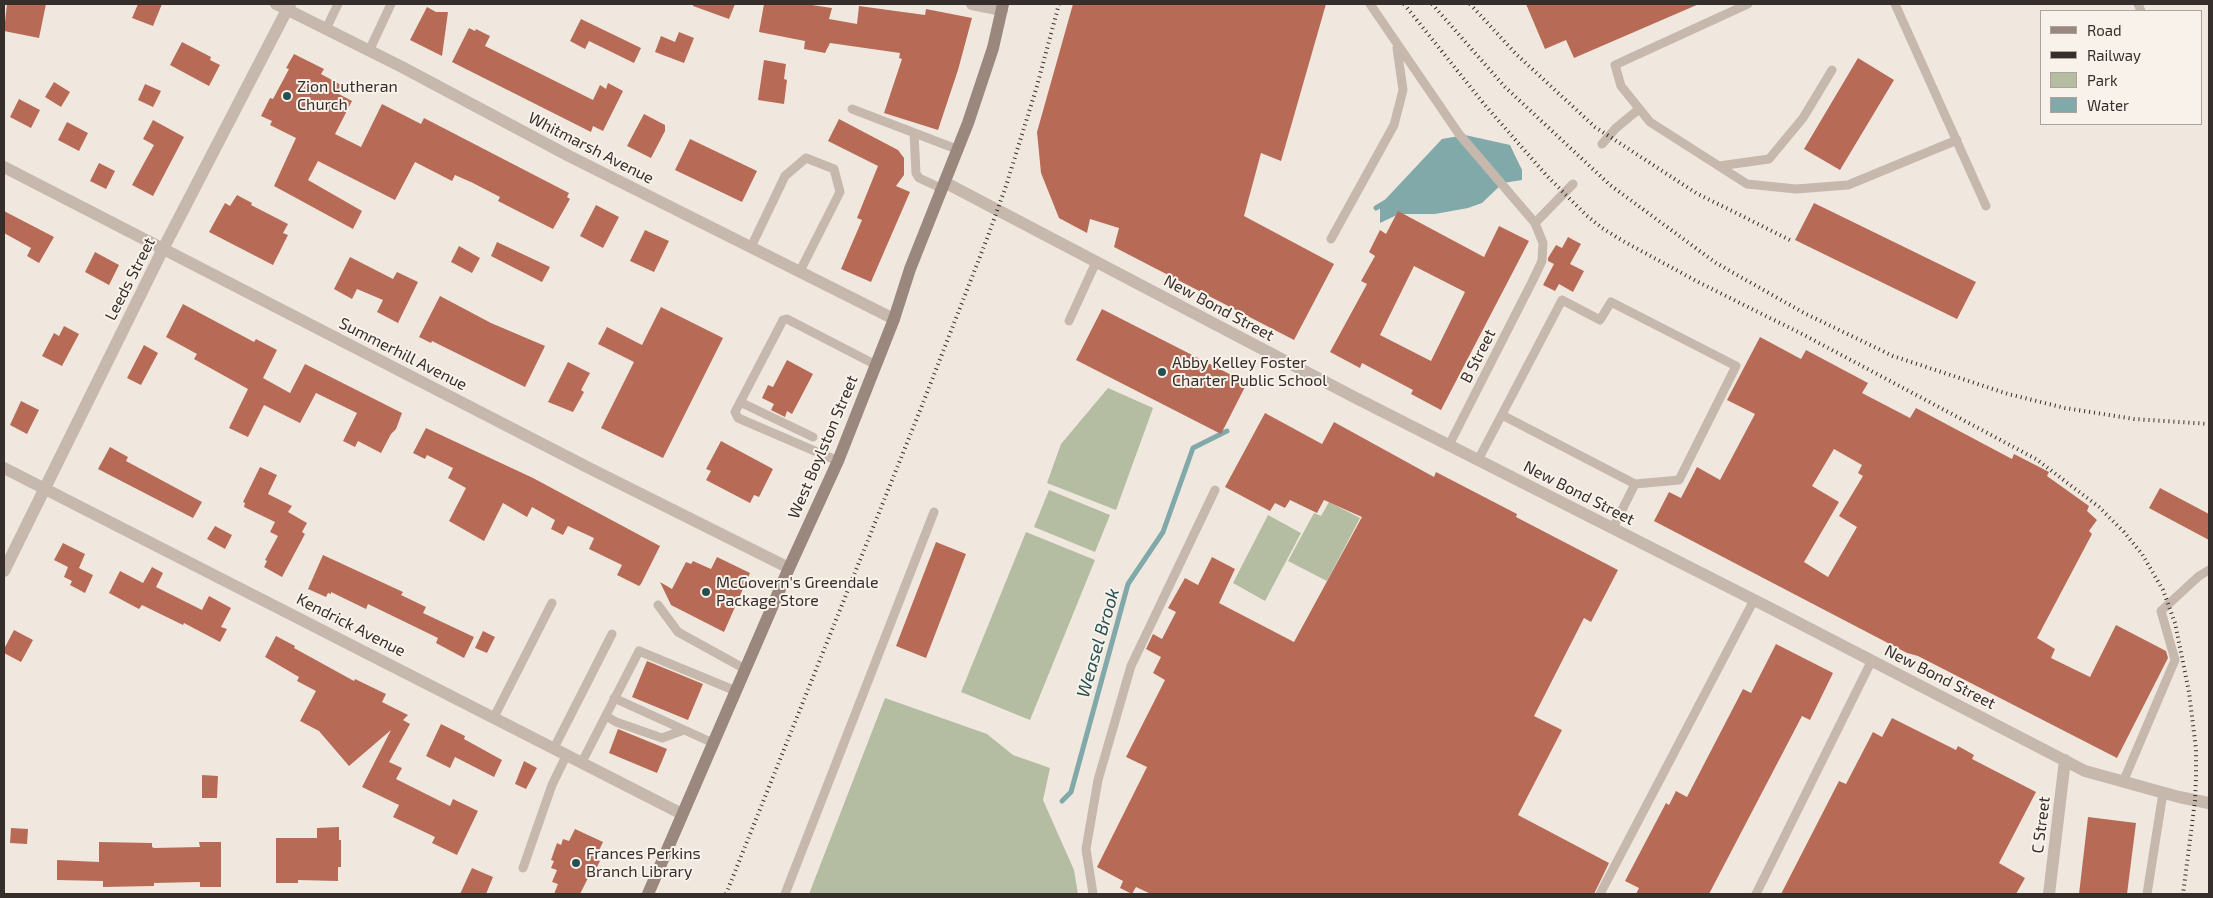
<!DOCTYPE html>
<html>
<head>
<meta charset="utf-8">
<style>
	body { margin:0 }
	#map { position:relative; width:2213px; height:898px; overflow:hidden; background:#f0e8df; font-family:"Exo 2",sans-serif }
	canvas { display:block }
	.frame { position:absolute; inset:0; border:5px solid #362e2a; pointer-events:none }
	.legend { position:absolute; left:2040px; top:10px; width:162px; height:115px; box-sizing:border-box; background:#f8f2eb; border:1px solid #aaa49e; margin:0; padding:6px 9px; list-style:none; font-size:15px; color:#362e2a }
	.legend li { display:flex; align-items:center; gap:10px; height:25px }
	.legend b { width:25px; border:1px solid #aaa49e }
</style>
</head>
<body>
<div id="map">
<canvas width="2213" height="898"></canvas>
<div class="frame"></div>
<ul class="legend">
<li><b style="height:6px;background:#9a887e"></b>Road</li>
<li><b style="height:6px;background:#362e2a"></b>Railway</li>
<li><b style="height:14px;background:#b4bda1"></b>Park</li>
<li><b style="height:14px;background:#82a9a9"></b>Water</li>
</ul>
</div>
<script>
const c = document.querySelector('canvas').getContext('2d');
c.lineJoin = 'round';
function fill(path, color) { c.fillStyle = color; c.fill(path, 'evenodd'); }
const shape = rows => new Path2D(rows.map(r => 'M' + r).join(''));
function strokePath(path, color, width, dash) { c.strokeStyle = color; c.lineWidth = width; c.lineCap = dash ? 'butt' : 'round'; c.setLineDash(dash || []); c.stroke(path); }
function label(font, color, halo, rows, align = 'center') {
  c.font = font + ' "Exo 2",sans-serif'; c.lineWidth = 4; c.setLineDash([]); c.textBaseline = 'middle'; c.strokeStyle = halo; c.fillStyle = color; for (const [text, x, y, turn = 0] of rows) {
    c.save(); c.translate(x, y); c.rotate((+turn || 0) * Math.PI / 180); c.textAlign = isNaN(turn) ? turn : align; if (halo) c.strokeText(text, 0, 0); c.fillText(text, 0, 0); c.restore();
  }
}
fill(shape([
	[1108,388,1153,408,1116,510,1047,483,1061,444],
	[1049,490,1110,515,1095,552,1034,527],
	[1329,502,1360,518,1327,581,1288,561,1314,513,1321,516],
	[1268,515,1301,533,1265,601,1233,583],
	[1026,532,1095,560,1030,720,961,692],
	[885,698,987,734,1013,755,1050,768,1043,800,1074,870,1078,894,809,894]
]), '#b4bda1');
fill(shape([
	[1465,135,1510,145,1522,170,1522,180,1503,183,1482,203,1468,208,1435,214,1399,214,1380,223,1380,205,1442,139]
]), '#82a9a9');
strokePath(shape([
	[1376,208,1386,202],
	[1062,801,1071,792,1128,584,1163,532,1193,448,1227,431]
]), '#82a9a9', 5);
fill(shape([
	[7,4,46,4,39,38,4,31],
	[138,4,162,4,153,26,132,18],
	[693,4,735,4,729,19,693,6],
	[764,4,805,4,832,8,829,19,857,24,859,6,925,15,926,9,972,18,958,70,938,130,884,113,902,59,899,58,900,53,830,43,825,53,804,49,805,41,759,32],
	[1073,4,1326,4,1281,161,1261,153,1244,216,1334,264,1294,340,1114,247,1119,228,1090,219,1087,233,1059,218,1041,173,1037,132],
	[1526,4,1699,4,1574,58,1566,40,1545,49],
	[427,7,436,12,448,12,442,56,410,40],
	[581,19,641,48,634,63,589,41,585,49,570,41],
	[469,28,475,31,476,29,490,36,485,46,593,100,600,85,606,89,608,83,623,91,603,131,593,126,591,132,452,62],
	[679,32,694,38,684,63,655,52,661,36,675,42],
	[182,42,211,57,210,60,220,65,209,86,170,65],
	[294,54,324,69,321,74,341,85,337,93,352,101,335,134,361,147,382,104,421,124,424,118,569,193,567,197,570,199,553,229,498,201,500,197,473,183,455,175,452,181,415,162,395,200,318,161,308,180,362,211,353,229,274,186,296,138,270,125,272,121,261,116,270,98,273,99,289,69,286,68],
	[1858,58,1894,80,1840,170,1804,149],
	[764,60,786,64,784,79,787,80,784,104,758,100],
	[54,82,70,92,61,107,45,97],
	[145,84,161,91,153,107,138,100],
	[19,99,40,110,31,128,10,117],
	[644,114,665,125,665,131,651,158,627,146],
	[839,119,898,150,904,158,904,175,896,186,910,192,871,282,841,269,862,220,857,218,878,166,828,141],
	[153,120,184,137,153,196,132,185,154,145,143,139],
	[67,122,88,133,79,151,58,140],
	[690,139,757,171,742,202,675,170],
	[99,163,115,171,106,189,90,181],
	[237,195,252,203,251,205,288,224,283,233,288,235,273,265,209,232,225,203,230,206],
	[1814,203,1976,282,1957,319,1795,240],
	[596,205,619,217,603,248,580,236],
	[4,211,54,237,39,263,27,256,31,248,4,233],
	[1398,211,1484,257,1499,226,1529,241,1441,410,1411,394,1413,390,1362,363,1360,368,1330,352,1367,284,1361,281,1375,256,1369,252,1380,230,1386,234],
	[1414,266,1465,292,1431,361,1380,335],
	[645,230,669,241,654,272,630,261],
	[1568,237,1581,244,1570,264,1584,271,1573,292,1559,284,1555,291,1543,285,1554,264,1548,261,1548,258,1556,245,1562,248],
	[497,242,550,267,542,282,491,256],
	[459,246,480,258,472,273,451,262],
	[95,252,119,265,109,285,85,272],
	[350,257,393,279,397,272,418,282,398,323,377,312,383,300,357,289,352,299,334,289],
	[440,296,491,323,545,346,525,387,432,341,431,343,419,337],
	[183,304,254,342,256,339,277,350,263,378,290,393,305,364,402,413,396,429,391,434,381,453,358,441,355,447,343,441,357,413,316,393,300,423,264,405,248,437,229,428,248,389,194,359,197,354,166,337],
	[661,307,723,338,663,458,601,428,634,362,598,344,607,327,642,345],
	[1102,309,1247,383,1221,434,1076,360],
	[64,326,79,334,62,366,42,356,54,333,59,336],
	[1760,337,1801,359,1806,350,1868,383,1862,393,1910,418,1916,408,2012,459,2014,454,2049,472,2047,476,2089,506,2087,511,2097,520,2089,531,2092,534,2037,638,2055,649,2051,658,2090,677,2116,625,2166,651,2168,658,2117,758,1918,656,1907,653,1654,521,1669,492,1681,498,1697,467,1720,480,1755,414,1727,400],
	[1834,449,1862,465,1858,473,1863,476,1839,516,1857,527,1828,577,1804,562,1839,502,1812,486],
	[144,345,158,353,141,385,127,378],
	[787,360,813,374,792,414,787,411,785,417,771,410,774,404,762,398,768,385,773,387],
	[568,362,590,373,581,390,584,392,573,412,548,402],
	[21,401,39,410,27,434,10,425],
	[1265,413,1322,444,1334,422,1434,477,1436,472,1517,514,1516,517,1618,570,1591,622,1584,618,1534,716,1562,730,1518,815,1609,863,1594,894,1151,894,1136,887,1132,894,1120,888,1123,881,1097,867,1147,767,1126,757,1165,680,1153,673,1161,657,1146,649,1153,634,1162,639,1176,612,1168,608,1185,578,1198,585,1212,557,1235,569,1219,603,1294,642,1362,517,1324,500,1317,513,1290,500,1285,508,1275,503,1270,511,1225,487],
	[426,428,533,478,660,546,641,584,639,586,617,575,622,565,589,549,594,538,568,526,563,535,551,529,555,520,532,507,527,517,503,503,484,541,449,521,466,488,448,478,453,468,427,455,425,459,413,453],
	[721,441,773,469,759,497,754,495,750,503,706,480,711,471,706,469],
	[110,447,128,457,126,461,202,502,193,518,98,469],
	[260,467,277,475,268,494,292,506,288,512,307,523,302,532,305,534,282,577,264,567,267,561,265,560,278,536,270,532,275,522,244,507,245,503,243,502],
	[2160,488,2209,514,2209,540,2149,508],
	[215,526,232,535,225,549,207,539],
	[936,542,966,554,926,658,896,646],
	[63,543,85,554,79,568,93,575,85,593,70,585,72,581,64,577,68,567,54,560],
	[323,555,403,592,401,595,426,607,423,613,474,637,464,658,436,643,438,638,368,604,366,609,331,592,331,594,328,593,326,597,308,589],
	[717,557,750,573,724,632,671,605,660,582,672,589,686,562,691,564,693,561,711,569],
	[152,567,163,573,156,587,202,610,209,596,231,608,221,627,227,629,220,642,184,623,183,625,142,605,139,609,109,593,120,571,143,583],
	[14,630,33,640,21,662,4,653,4,649],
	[483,631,495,637,487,653,475,648],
	[276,636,295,646,294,648,354,681,355,679,386,694,382,702,408,715,403,720,410,724,389,762,402,768,396,779,450,806,453,799,478,811,457,855,432,843,435,837,393,817,399,805,362,787,391,730,349,766,319,731,300,721,316,691,297,681,299,677,265,657],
	[1776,644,1833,673,1810,720,1802,716,1709,894,1636,894,1639,888,1625,881,1666,803,1669,805,1676,791,1687,797,1743,689,1751,693],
	[647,661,703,684,688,720,632,697],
	[1892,718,1956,750,1958,746,1974,755,1972,759,2036,792,1999,863,2025,878,2016,894,1781,894,1839,781,1846,784,1873,732,1882,737],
	[441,724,465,736,464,739,502,760,494,777,455,757,450,768,426,756],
	[618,729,667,749,657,773,609,753],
	[524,761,537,768,526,789,515,784],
	[202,775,218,776,217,798,202,798],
	[2088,817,2136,823,2127,894,2079,894],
	[339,827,339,840,341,840,341,867,338,867,338,881,298,880,298,883,276,883,276,838,317,838,317,828],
	[11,828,28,829,27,844,10,843],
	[575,829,603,842,595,859,600,861,592,877,589,876,580,894,554,894,558,884,552,882,557,870,551,868,554,861,551,860,557,843,561,845,563,839,569,841],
	[99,842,152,843,152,847,154,848,200,847,199,842,221,842,221,887,200,887,200,882,154,883,154,886,103,887,103,881,57,880,57,860,99,862],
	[472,868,493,877,486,894,460,894]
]), '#b76b56');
strokePath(shape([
	[1370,4,1459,134,1535,223,1543,243,1542,261,1533,280,1449,445],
	[1748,4,1615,65,1621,86,1650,122,1747,184,1796,189,1848,185,1957,140],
	[1895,4,1986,206],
	[2138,4,2141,11],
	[326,29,338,4],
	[369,51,391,4],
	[852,109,959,150],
	[914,133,916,173,919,178,943,189],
	[1602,144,1616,128,1639,109],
	[1719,166,1769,159,1803,118,1832,70],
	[1535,223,1573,184],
	[1331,239,1394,125,1403,90,1397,48],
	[751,247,785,176,806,158,834,169,840,192,800,271],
	[1069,321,1096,262],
	[740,402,813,437],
	[1478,460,1488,441,1562,300,1600,320,1611,302,1736,366,1679,480,1635,484,1502,415],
	[838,461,738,418,735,412,783,320,787,319,876,365],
	[1613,528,1635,484],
	[658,605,678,632,745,669],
	[614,698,713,743],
	[606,716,616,722,662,738,684,730],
	[494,717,552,603],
	[554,748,612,634],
	[582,762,639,651,736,691],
	[2123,782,2175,660,2161,611,2199,576,2209,570],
	[523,868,552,785,567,754],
	[785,894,934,512],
	[1093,894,1086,849,1098,780,1131,666,1215,490],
	[1600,894,1754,600],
	[1756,894,1872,660],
	[2147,894,2163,793]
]), '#c6b8ad', 9);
strokePath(shape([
	[276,4,402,67,569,156,894,319],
	[972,4,1002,10],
	[4,167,589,468,789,568],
	[946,183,1352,396,1768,607,2085,771,2179,797,2209,803],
	[4,468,682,814],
	[4,571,163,249,290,4],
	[2049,894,2065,760]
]), '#c6b8ad', 12);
strokePath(shape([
	[648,894,789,568,838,461,894,319,910,269,968,123,993,48,1003,4]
]), '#9a887e', 12);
strokePath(shape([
	[1404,4,1484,104,1547,176,1586,215,1602,228,1623,241,1700,283,1804,335,2036,459,2099,507,2124,532,2142,554,2163,590,2175,623,2189,692,2196,749,2196,777,2195,801,2183,894],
	[1432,4,1505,87,1610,185,1716,263,1804,313,1893,356,2008,394,2065,408,2134,419,2209,424],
	[1470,4,1517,55,1595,127,1696,193,1790,240],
	[726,894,921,408,988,236,1006,186,1037,86,1059,4]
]), '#362e2a', 4, [1, 4]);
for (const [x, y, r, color] of [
	[287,96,5,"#255052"],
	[1162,372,5,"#255052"],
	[706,592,5,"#255052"],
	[576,863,5,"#255052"]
]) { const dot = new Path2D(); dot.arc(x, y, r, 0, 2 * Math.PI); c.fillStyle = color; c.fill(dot); strokePath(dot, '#f8f2eb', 2); }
label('16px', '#362e2a', '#f8f2eb', [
	["Zion Lutheran",297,87],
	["Church",297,105],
	["Abby Kelley Foster",1172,363],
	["Charter Public School",1172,381],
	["McGovern's Greendale",716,583],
	["Package Store",716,601],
	["Frances Perkins",586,854],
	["Branch Library",586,872]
], 'left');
label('16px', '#362e2a', '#f8f2eb', [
	["Whitmarsh Avenue",591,148,27],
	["Leeds Street",130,279,-63],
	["New Bond Street",1219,308,28],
	["Summerhill Avenue",403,354,27],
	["B Street",1478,356,-63],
	["West Boylston Street",823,447,-67],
	["New Bond Street",1579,493,27],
	["Kendrick Avenue",351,625,27],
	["New Bond Street",1940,677,27],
	["C Street",2041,825,-83]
]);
label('italic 18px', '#255052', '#f8f2eb', [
	["Weasel Brook",1098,643,-74]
]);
</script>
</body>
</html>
